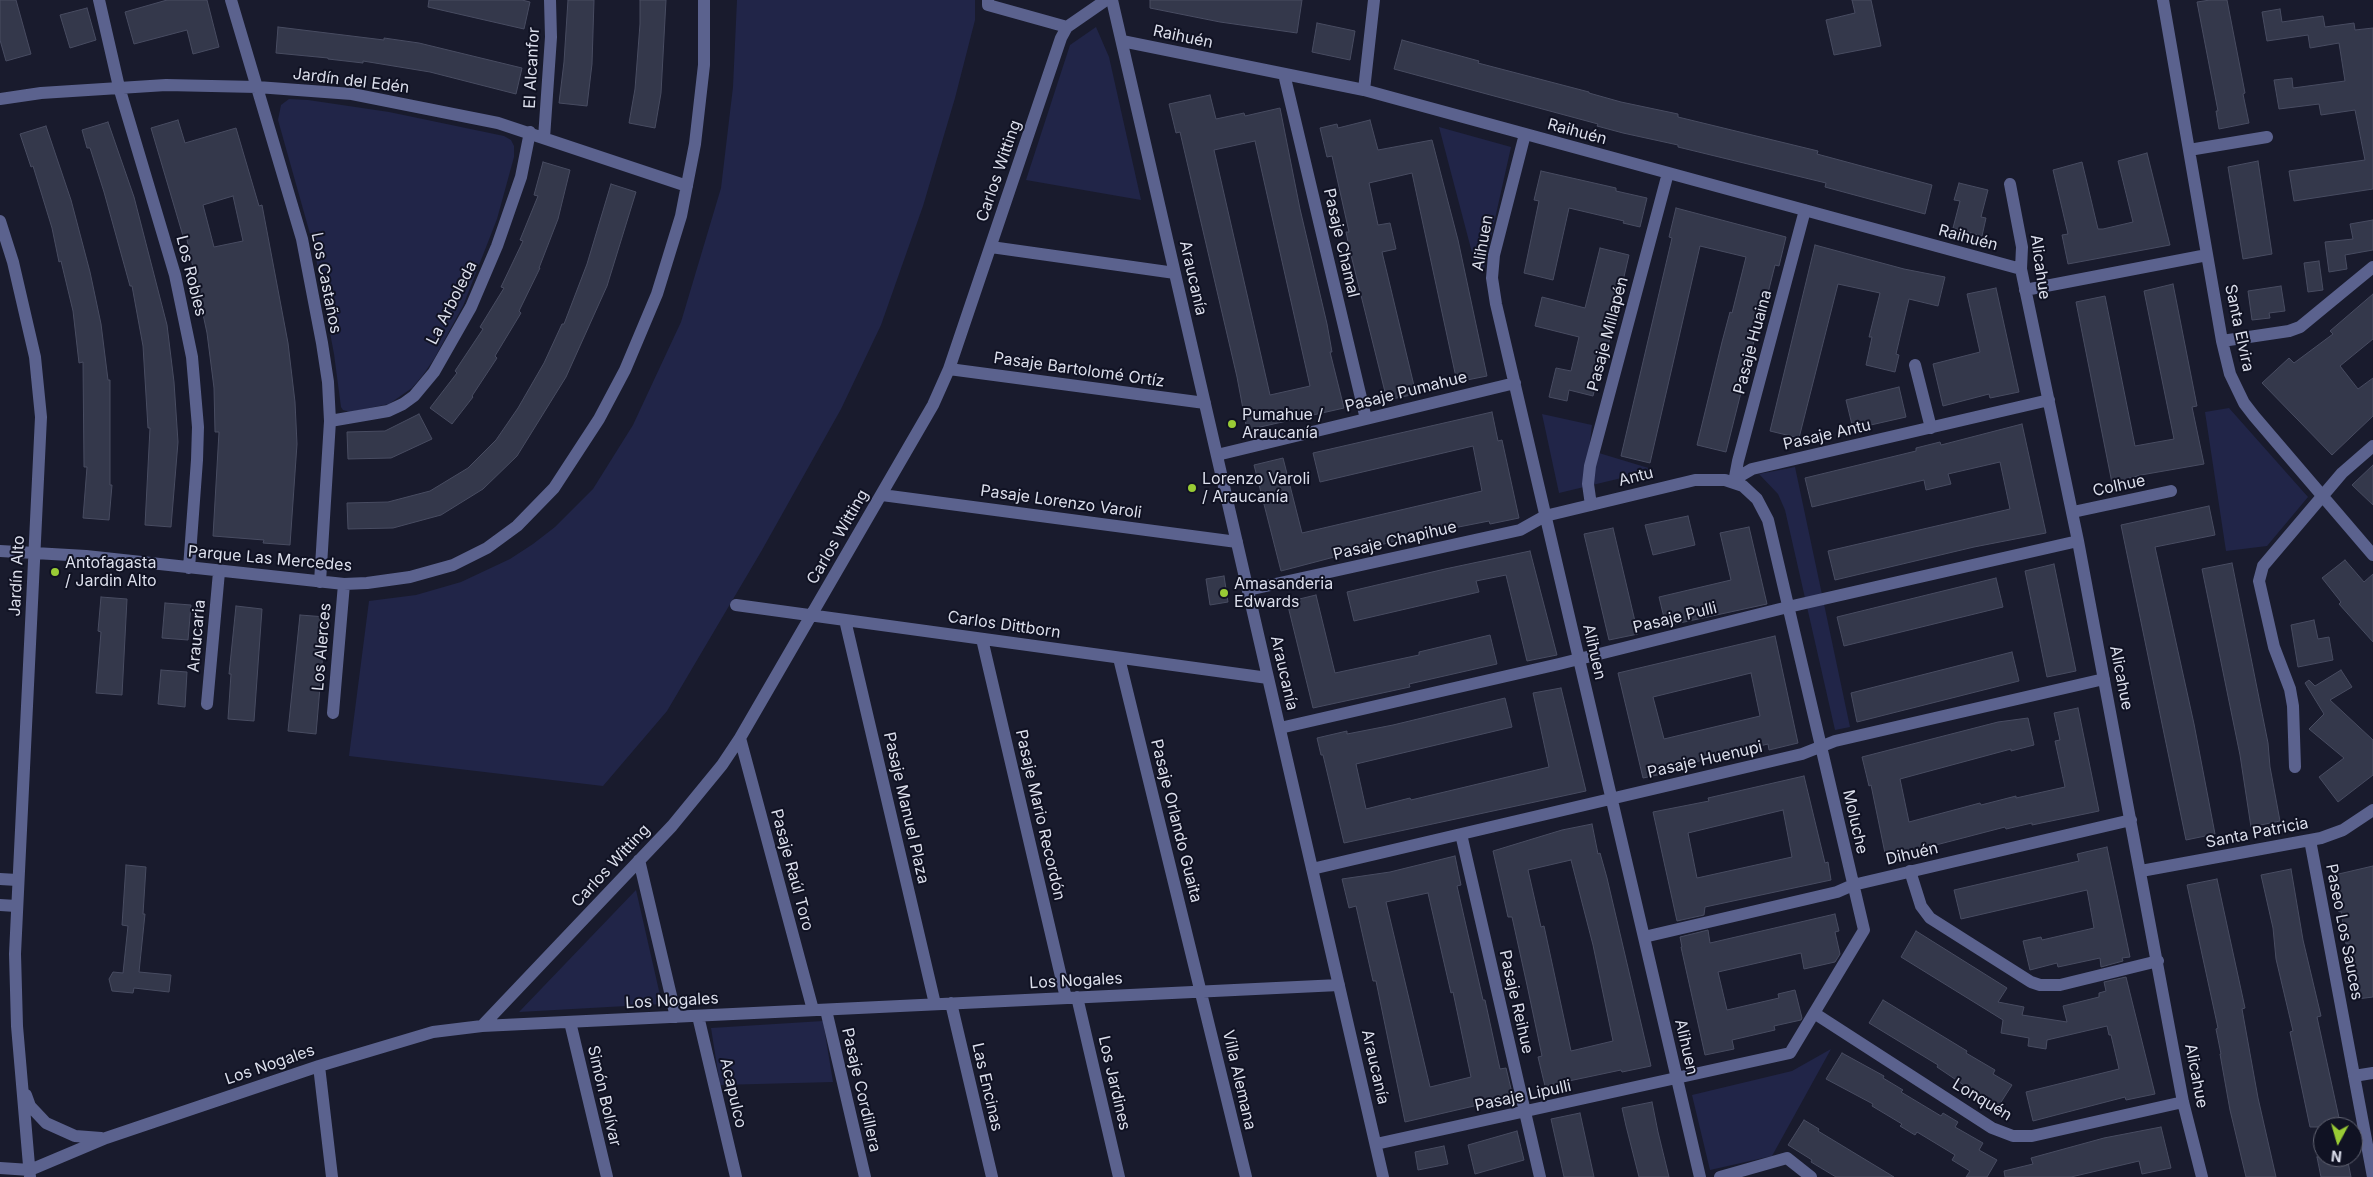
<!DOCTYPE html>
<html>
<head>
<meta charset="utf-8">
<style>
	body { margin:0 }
	#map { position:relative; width:2373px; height:1177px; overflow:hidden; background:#191b2d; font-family:Inter,sans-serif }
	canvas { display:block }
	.north { position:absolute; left:2313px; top:1117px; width:50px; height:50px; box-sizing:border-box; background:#101223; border:1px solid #626473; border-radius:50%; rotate:186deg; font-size:14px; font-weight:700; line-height:20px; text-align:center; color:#dcdfec }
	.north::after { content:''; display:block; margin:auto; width:18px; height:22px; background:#99cb35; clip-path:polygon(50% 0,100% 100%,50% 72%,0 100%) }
</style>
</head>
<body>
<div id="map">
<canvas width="2373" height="1177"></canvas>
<div class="north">N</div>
</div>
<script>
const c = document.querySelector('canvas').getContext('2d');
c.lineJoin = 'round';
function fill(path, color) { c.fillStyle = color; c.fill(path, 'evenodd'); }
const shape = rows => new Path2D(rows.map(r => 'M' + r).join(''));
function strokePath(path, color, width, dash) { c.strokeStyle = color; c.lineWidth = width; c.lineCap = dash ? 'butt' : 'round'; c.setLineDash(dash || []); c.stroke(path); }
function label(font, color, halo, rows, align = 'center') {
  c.font = font + ' Inter,sans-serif'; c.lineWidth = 4; c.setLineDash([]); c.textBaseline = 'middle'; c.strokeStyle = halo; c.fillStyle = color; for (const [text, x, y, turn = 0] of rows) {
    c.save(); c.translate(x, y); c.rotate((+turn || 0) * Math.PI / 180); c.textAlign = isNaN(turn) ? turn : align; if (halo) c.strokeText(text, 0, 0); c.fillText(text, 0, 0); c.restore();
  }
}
fill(shape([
	[737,0,975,0,975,20,955,98,923,206,881,325,841,409,762,550,667,711,603,786,349,756,369,601,416,595,461,582,510,559,533,544,555,527,593,489,633,425,681,322,721,188,733,87],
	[1096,27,1109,57,1141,200,1026,180,1070,45],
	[289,99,308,100,389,112,504,136,511,140,514,146,514,157,497,219,463,306,434,359,423,375,412,388,389,404,350,412,343,410,341,407,334,354,314,248,278,120,281,105],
	[1439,127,1511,147,1484,268,1475,264],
	[2229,408,2308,497,2267,546,2226,551,2205,412],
	[1542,414,1592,425,1589,450,1655,470,1559,493],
	[1795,467,1850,727,1835,730,1785,510,1778,494,1759,474],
	[636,890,662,1004,519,1012],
	[823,1021,833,1082,720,1085,711,1028],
	[1831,1049,1772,1156,1710,1170,1692,1095,1792,1071]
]), '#212548');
const building = shape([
	[0,0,16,0,31,54,6,61,0,40,0,0],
	[167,0,207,0,219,47,193,54,187,30,134,44,125,12,167,0],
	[429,0,522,0,530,2,524,29,428,7,429,0],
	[568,0,594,0,592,64,587,106,559,103,564,62,568,0],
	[640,0,666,0,661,93,655,128,629,123,635,89,640,24,640,0],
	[1150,0,1302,0,1297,33,1220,22,1150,8,1150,0],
	[1852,0,1871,0,1881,46,1834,55,1826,20,1855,13,1852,0],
	[2210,0,2227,0,2245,93,2243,94,2249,123,2219,129,2216,111,2218,111,2197,2,2210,0],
	[87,8,96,40,70,48,60,15,87,8],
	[2280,9,2282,22,2323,16,2325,27,2354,23,2355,30,2373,28,2373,189,2294,201,2289,171,2365,160,2355,110,2321,115,2319,104,2279,109,2274,80,2292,78,2293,88,2345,81,2339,43,2310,48,2308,35,2267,41,2262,12,2280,9],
	[1317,23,1355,31,1350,60,1312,52,1317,23],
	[278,27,384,40,384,38,419,43,522,68,516,94,430,72,363,61,363,63,328,59,328,58,276,53,278,27],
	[1402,40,1479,61,1478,63,1589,92,1589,93,1621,102,1678,114,1678,117,1818,151,1817,154,1932,185,1925,214,1825,187,1826,183,1678,147,1678,145,1623,133,1597,126,1598,124,1394,69,1402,40],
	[1210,95,1216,119,1244,113,1245,116,1280,108,1300,209,1327,324,1332,352,1330,352,1344,408,1247,430,1237,377,1180,132,1176,133,1169,104,1210,95],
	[1255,141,1310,386,1270,395,1214,150,1255,141],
	[178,120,185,143,236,128,259,206,262,205,288,343,295,402,297,444,290,545,263,543,264,540,213,536,219,432,215,432,214,388,207,333,186,235,183,236,151,128,178,120],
	[233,196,243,241,214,247,203,205,233,196],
	[1370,120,1378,150,1432,140,1458,240,1487,376,1457,382,1412,173,1369,183,1378,225,1390,223,1396,249,1382,252,1416,394,1387,400,1350,251,1346,232,1349,232,1332,156,1327,157,1320,128,1337,124,1338,128,1370,120],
	[108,122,134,197,167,325,174,382,178,442,171,527,145,525,150,428,148,428,143,346,132,286,130,286,104,192,90,148,87,148,82,130,108,122],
	[46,126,71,200,90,272,101,324,108,380,110,380,110,485,112,485,109,520,83,518,87,467,84,467,83,362,79,363,73,311,61,261,59,262,52,228,33,166,31,167,20,134,46,126],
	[2147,153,2170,245,2068,264,2062,235,2068,234,2053,170,2082,162,2098,229,2103,229,2133,222,2118,161,2147,153],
	[2258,161,2272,254,2243,259,2228,167,2258,161],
	[543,162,570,170,558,219,539,268,540,268,519,311,521,313,495,356,497,358,472,396,473,397,452,424,430,408,457,373,455,371,483,329,480,327,504,288,501,287,523,241,520,240,538,196,534,195,543,162],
	[1541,171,1616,188,1616,191,1647,198,1640,227,1623,223,1624,221,1569,208,1553,280,1524,273,1539,201,1534,200,1541,171],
	[1959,183,1988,190,1981,217,1986,218,1982,236,1953,228,1960,201,1954,200,1959,183],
	[611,184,636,192,607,286,566,377,517,456,483,489,441,515,393,528,348,529,347,503,388,502,430,491,468,468,496,440,518,408,544,363,562,324,564,324,587,264,611,184],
	[1676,208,1786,237,1779,266,1775,265,1764,309,1762,309,1726,452,1697,445,1722,342,1730,312,1732,313,1746,257,1700,246,1650,463,1621,456,1672,238,1669,237,1676,208],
	[2373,220,2373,250,2345,255,2347,269,2329,272,2325,242,2353,239,2350,224,2373,220],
	[1815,245,1904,269,1945,277,1938,306,1909,299,1896,354,1899,355,1895,372,1866,365,1872,337,1869,337,1880,293,1838,284,1799,438,1770,431,1815,245],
	[1600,248,1629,255,1606,355,1603,355,1593,396,1569,390,1567,401,1549,397,1556,368,1571,371,1579,337,1535,326,1542,297,1585,308,1600,248],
	[2319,261,2323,290,2308,292,2304,263,2319,261],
	[2173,284,2197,406,2192,407,2204,464,2141,475,2112,483,2076,302,2105,296,2135,446,2174,439,2144,291,2173,284],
	[2281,286,2285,311,2269,313,2270,318,2252,320,2248,291,2281,286],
	[1996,288,2019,392,1990,398,1989,394,1943,406,1933,364,1980,352,1967,294,1996,288],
	[2373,294,2373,339,2340,366,2358,389,2373,378,2373,416,2332,455,2262,383,2289,358,2294,363,2333,334,2330,331,2373,294],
	[1899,387,1906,417,1853,429,1846,400,1899,387],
	[1492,412,1498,441,1502,440,1519,518,1490,524,1489,521,1418,535,1281,571,1254,465,1283,458,1302,533,1482,491,1473,446,1320,482,1313,453,1492,412],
	[419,414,432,439,391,458,348,459,347,432,385,431,419,414],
	[2022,424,2046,533,1974,547,1835,580,1828,551,2010,509,2000,462,1948,474,1951,484,1926,490,1924,480,1812,507,1805,478,1916,451,1916,448,1940,442,1941,445,2022,424],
	[2373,465,2373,505,2352,485,2373,465],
	[2209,506,2215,535,2155,547,2194,724,2215,834,2186,840,2121,525,2209,506],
	[1688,516,1695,545,1653,555,1645,525,1688,516],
	[1749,527,1767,604,1666,626,1659,597,1731,580,1720,533,1749,527],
	[1613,528,1638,634,1609,640,1584,534,1613,528],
	[1530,551,1557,655,1527,661,1506,575,1476,581,1479,592,1354,621,1347,592,1445,569,1530,551],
	[2345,560,2364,582,2373,574,2373,642,2339,604,2341,602,2322,578,2345,560],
	[2232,563,2268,743,2270,767,2280,821,2251,827,2240,755,2202,569,2232,563],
	[2054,564,2076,671,2047,677,2025,571,2054,564],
	[1224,576,1228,602,1210,605,1206,579,1224,576],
	[1996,578,2003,607,1844,646,1837,617,1996,578],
	[1316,595,1335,673,1419,655,1419,652,1490,635,1497,664,1409,684,1410,687,1313,708,1287,602,1316,595],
	[101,597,127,599,122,695,96,693,101,632,98,631,101,597],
	[165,603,191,605,188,640,162,638,165,603],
	[236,606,262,609,254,721,228,719,231,674,229,674,236,606],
	[300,615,326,617,316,734,288,731,300,615],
	[2314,620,2318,639,2329,637,2333,660,2298,667,2291,625,2314,620],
	[1775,636,1798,743,1769,750,1768,744,1671,768,1672,772,1643,778,1618,673,1775,636],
	[1751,673,1760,716,1664,739,1653,697,1751,673],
	[2012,652,2019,681,1857,722,1851,693,2012,652],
	[161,670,187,672,185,707,158,704,161,670],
	[2341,670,2352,687,2330,700,2373,740,2373,775,2338,802,2319,777,2344,758,2309,729,2324,714,2305,683,2309,680,2315,686,2341,670],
	[1561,688,1586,791,1344,843,1323,755,1321,755,1317,738,1347,731,1347,734,1393,725,1505,698,1512,727,1356,764,1366,809,1410,798,1411,800,1549,767,1533,693,1561,688],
	[2078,708,2099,811,2032,825,2032,823,2006,829,2005,827,1886,858,1871,785,1869,786,1862,757,1998,722,2028,718,2034,745,2011,751,2011,749,1900,779,1909,822,1980,803,1981,805,2016,796,2016,798,2065,787,2055,741,2060,740,2054,713,2078,708],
	[1804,776,1825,863,1828,862,1831,880,1705,907,1704,915,1677,921,1653,812,1709,801,1708,798,1804,776],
	[1783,810,1792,857,1697,878,1688,833,1783,810],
	[1592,824,1598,854,1600,853,1607,878,1651,1066,1622,1072,1621,1070,1545,1086,1538,1057,1542,1056,1527,985,1512,917,1508,917,1493,851,1562,830,1592,824],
	[1571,860,1593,945,1613,1041,1571,1051,1544,926,1541,927,1528,870,1571,860],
	[2107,847,2130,957,2122,958,2123,961,2101,967,2100,958,2058,967,2057,963,2030,970,2023,941,2041,937,2042,940,2094,928,2087,890,1961,919,1954,890,2079,861,2077,854,2107,847],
	[1455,856,1461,885,1457,886,1483,1000,1485,1000,1500,1069,1506,1068,1513,1097,1405,1122,1376,981,1373,981,1356,906,1349,908,1342,879,1390,872,1455,856],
	[1428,893,1451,993,1453,992,1471,1077,1430,1087,1386,902,1428,893],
	[126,865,146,867,143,914,145,914,139,972,171,975,169,992,134,988,133,993,112,991,109,979,113,972,123,973,128,926,122,925,126,865],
	[2373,866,2373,997,2357,999,2348,943,2346,944,2341,911,2339,912,2330,876,2373,866],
	[2291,869,2303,940,2321,1016,2317,1017,2341,1127,2310,1127,2290,1032,2293,1031,2276,959,2273,928,2261,875,2291,869],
	[2217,879,2245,1008,2242,1009,2258,1098,2276,1177,2246,1177,2230,1110,2220,1054,2221,1054,2216,1029,2218,1028,2187,885,2217,879],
	[1835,914,1839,931,1835,932,1840,954,1835,962,1804,969,1801,953,1718,972,1727,1010,1779,998,1778,994,1795,990,1802,1018,1801,1020,1774,1026,1775,1030,1732,1040,1734,1049,1705,1055,1681,947,1682,947,1680,937,1708,930,1710,943,1835,914],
	[1916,931,2007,988,1998,1002,2024,1007,2022,1015,2067,1022,2063,1006,2099,997,2099,993,2106,991,2104,982,2126,977,2155,1094,2126,1100,2125,1097,2033,1121,2026,1092,2119,1069,2111,1035,2109,1035,2107,1026,2047,1040,2046,1049,2028,1046,2029,1038,2001,1033,2003,1020,1901,957,1916,931],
	[1883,1000,1967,1051,1966,1053,1995,1070,1993,1074,2012,1085,1996,1110,1981,1101,1983,1098,1937,1067,1938,1065,1869,1023,1883,1000],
	[1842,1053,1884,1076,1883,1078,1903,1090,1901,1092,1941,1116,1943,1113,1958,1122,1955,1127,1983,1143,1979,1150,1997,1160,1987,1177,1966,1177,1970,1171,1952,1160,1955,1155,1917,1132,1915,1135,1900,1126,1902,1124,1872,1106,1873,1104,1826,1079,1842,1053],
	[1652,1102,1658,1132,1669,1177,1639,1177,1626,1126,1622,1108,1652,1102],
	[1580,1113,1594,1177,1564,1177,1551,1119,1580,1113],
	[1804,1120,1819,1129,1818,1131,1894,1177,1836,1177,1811,1162,1812,1160,1788,1145,1804,1120],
	[2161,1127,2171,1168,2142,1174,2139,1161,2071,1177,2005,1177,2004,1171,2033,1164,2031,1158,2104,1138,2161,1127],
	[1517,1131,1524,1160,1475,1174,1468,1145,1517,1131],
	[1444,1146,1448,1164,1418,1170,1415,1152,1444,1146],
	[2317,1157,2347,1157,2351,1177,2321,1177,2317,1157]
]);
fill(building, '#34384b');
strokePath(building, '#484c61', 1);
strokePath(shape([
	[99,0,119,87,175,275,192,357,198,427,197,460,189,568],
	[231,0,302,239,322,343,328,382,330,421,320,582],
	[988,0,988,5,1067,27],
	[1112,0,1383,1177],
	[2163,0,2222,341,2230,374,2244,403,2254,416,2373,555],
	[1122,41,1364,90,2021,269],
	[1284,74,1366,419],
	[1364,90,1374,0],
	[0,99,41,93,166,85,257,87,352,94,498,123,687,186],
	[1525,134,1494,255,1492,278,1496,304,1700,1177],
	[544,138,551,37,550,0],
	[2189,150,2267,137],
	[2010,184,2022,247,2021,269,2078,541,2183,1102,2202,1177],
	[0,221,13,262,35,357,41,417,15,954,17,1026,30,1177],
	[991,247,1175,273],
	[2025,290,2207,255],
	[2222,341,2289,331,2300,327,2373,267],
	[1915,365,1931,428],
	[949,369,1205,403],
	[330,421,388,411,403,404,414,396,434,372,471,307,497,246,521,177,530,132],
	[1217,455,1515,383],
	[1734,482,1740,476,1752,469,2049,400],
	[1734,482,1738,461,1805,210],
	[882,495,1237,542],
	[1591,505,1588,484,1590,466,1668,173],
	[2073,512,2171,491],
	[0,551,86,556,344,584,367,583,410,577,453,565,487,548,517,526,554,488,599,419,625,370,657,294,681,216,695,144,704,65,704,0],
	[1248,590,1520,530,1545,516,1695,480,1725,480,1743,486,1757,499,1768,520,1864,930,1790,1053,1376,1144],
	[736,605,1268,678],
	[845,620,935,1004],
	[982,639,1066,998],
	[1119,658,1246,1177],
	[207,704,219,572],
	[333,713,344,584],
	[1280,728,1559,664,1788,607,2078,541],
	[740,738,813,1010],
	[2295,767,2293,706,2290,689,2274,647,2259,581,2263,566,2342,473,2373,446],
	[1461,834,1540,1177],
	[2310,840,2373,1177],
	[639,860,676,1017],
	[1312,869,1802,754,1835,741,2104,679],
	[1910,871,1921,906,1930,918,2031,982,2040,985,2060,985,2158,961],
	[2141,871,2321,838,2343,830,2373,810],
	[0,879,17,880],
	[0,905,16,906],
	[1644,937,1837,892,1853,885,2131,820],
	[1077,997,1119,1177],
	[951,1003,992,1177],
	[826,1010,865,1177],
	[1814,1013,1992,1128,2013,1136,2032,1136,2183,1102],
	[698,1016,736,1177],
	[570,1022,607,1177],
	[482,1026,672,826,722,765,740,738,933,405,949,369,1061,38,1067,27,1106,0],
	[319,1066,332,1177],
	[2354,1076,2373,1073],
	[26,1095,30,1106,46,1123,75,1136,101,1138],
	[0,1168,30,1170,106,1138,319,1066,433,1032,482,1026,1339,985],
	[1720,1177,1787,1158,1811,1177]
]), '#5b628e', 12);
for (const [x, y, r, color] of [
	[1232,424,5,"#99cb35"],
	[1192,488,5,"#99cb35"],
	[55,572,5,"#99cb35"],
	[1224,593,5,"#99cb35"]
]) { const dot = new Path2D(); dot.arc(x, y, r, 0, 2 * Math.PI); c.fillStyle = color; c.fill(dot); strokePath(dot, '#101223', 2); }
label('16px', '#dcdfec', '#101223', [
	["Raihuén",1183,37,12],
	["El Alcanfor",532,68,-87],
	["Jardín del Edén",351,81,7],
	["Raihuén",1577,132,15],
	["Carlos Witting",999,171,-71],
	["Raihuén",1968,238,15],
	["Pasaje Chamal",1341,243,77],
	["Alihuen",1483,243,-80],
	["Alicahue",2040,267,82],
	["Los Robles",191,276,76],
	["Araucanía",1193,278,77],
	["Los Castaños",326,283,79],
	["La Arboleda",452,303,-63],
	["Santa Elvira",2239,328,78],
	["Pasaje Millapén",1608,334,-75],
	["Pasaje Huaina",1753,342,-75],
	["Pasaje Bartolomé Ortíz",1079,370,8],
	["Pasaje Pumahue",1406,392,-14],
	["Pasaje Antu",1827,435,-13],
	["Antu",1636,477,-14],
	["Colhue",2119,486,-12],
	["Pasaje Lorenzo Varoli",1061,502,8],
	["Carlos Witting",838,537,-60],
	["Pasaje Chapihue",1395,541,-13],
	["Parque Las Mercedes",270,559,5],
	["Jardín Alto",17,576,-87],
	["Pasaje Pulli",1675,618,-14],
	["Carlos Dittborn",1004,625,8],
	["Araucaria",197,636,-85],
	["Los Alerces",322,647,-85],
	["Alihuen",1594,652,77],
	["Araucanía",1284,673,77],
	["Alicahue",2121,678,79],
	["Pasaje Huenupi",1705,760,-13],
	["Pasaje Manuel Plaza",906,808,77],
	["Pasaje Mario Recordón",1040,815,77],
	["Pasaje Orlando Guaita",1176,821,76],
	["Moluche",1855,822,77],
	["Santa Patricia",2257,833,-11],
	["Dihuén",1912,854,-13],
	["Carlos Witting",611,866,-47],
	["Pasaje Raúl Toro",792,870,75],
	["Paseo Los Sauces",2344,932,79],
	["Los Nogales",1076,981,-3],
	["Los Nogales",672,1001,-3],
	["Pasaje Reihue",1516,1002,77],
	["Alihuen",1686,1047,77],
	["Los Nogales",270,1065,-19],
	["Araucanía",1375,1067,77],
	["Alicahue",2196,1076,79],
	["Villa Alemana",1239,1080,77],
	["Los Jardines",1114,1083,77],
	["Las Encinas",987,1087,77],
	["Pasaje Cordillera",861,1090,77],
	["Acapulco",733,1093,77],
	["Simón Bolívar",604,1096,77],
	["Pasaje Lipulli",1523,1096,-12],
	["Lonquén",1982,1100,31]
]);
label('16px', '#dcdfec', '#101223', [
	["Pumahue /",1242,415],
	["Araucanía",1242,433],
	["Lorenzo Varoli",1202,479],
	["/ Araucanía",1202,497],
	["Antofagasta",65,563],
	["/ Jardin Alto",65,581],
	["Amasanderia",1234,584],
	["Edwards",1234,602]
], 'left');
</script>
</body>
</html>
